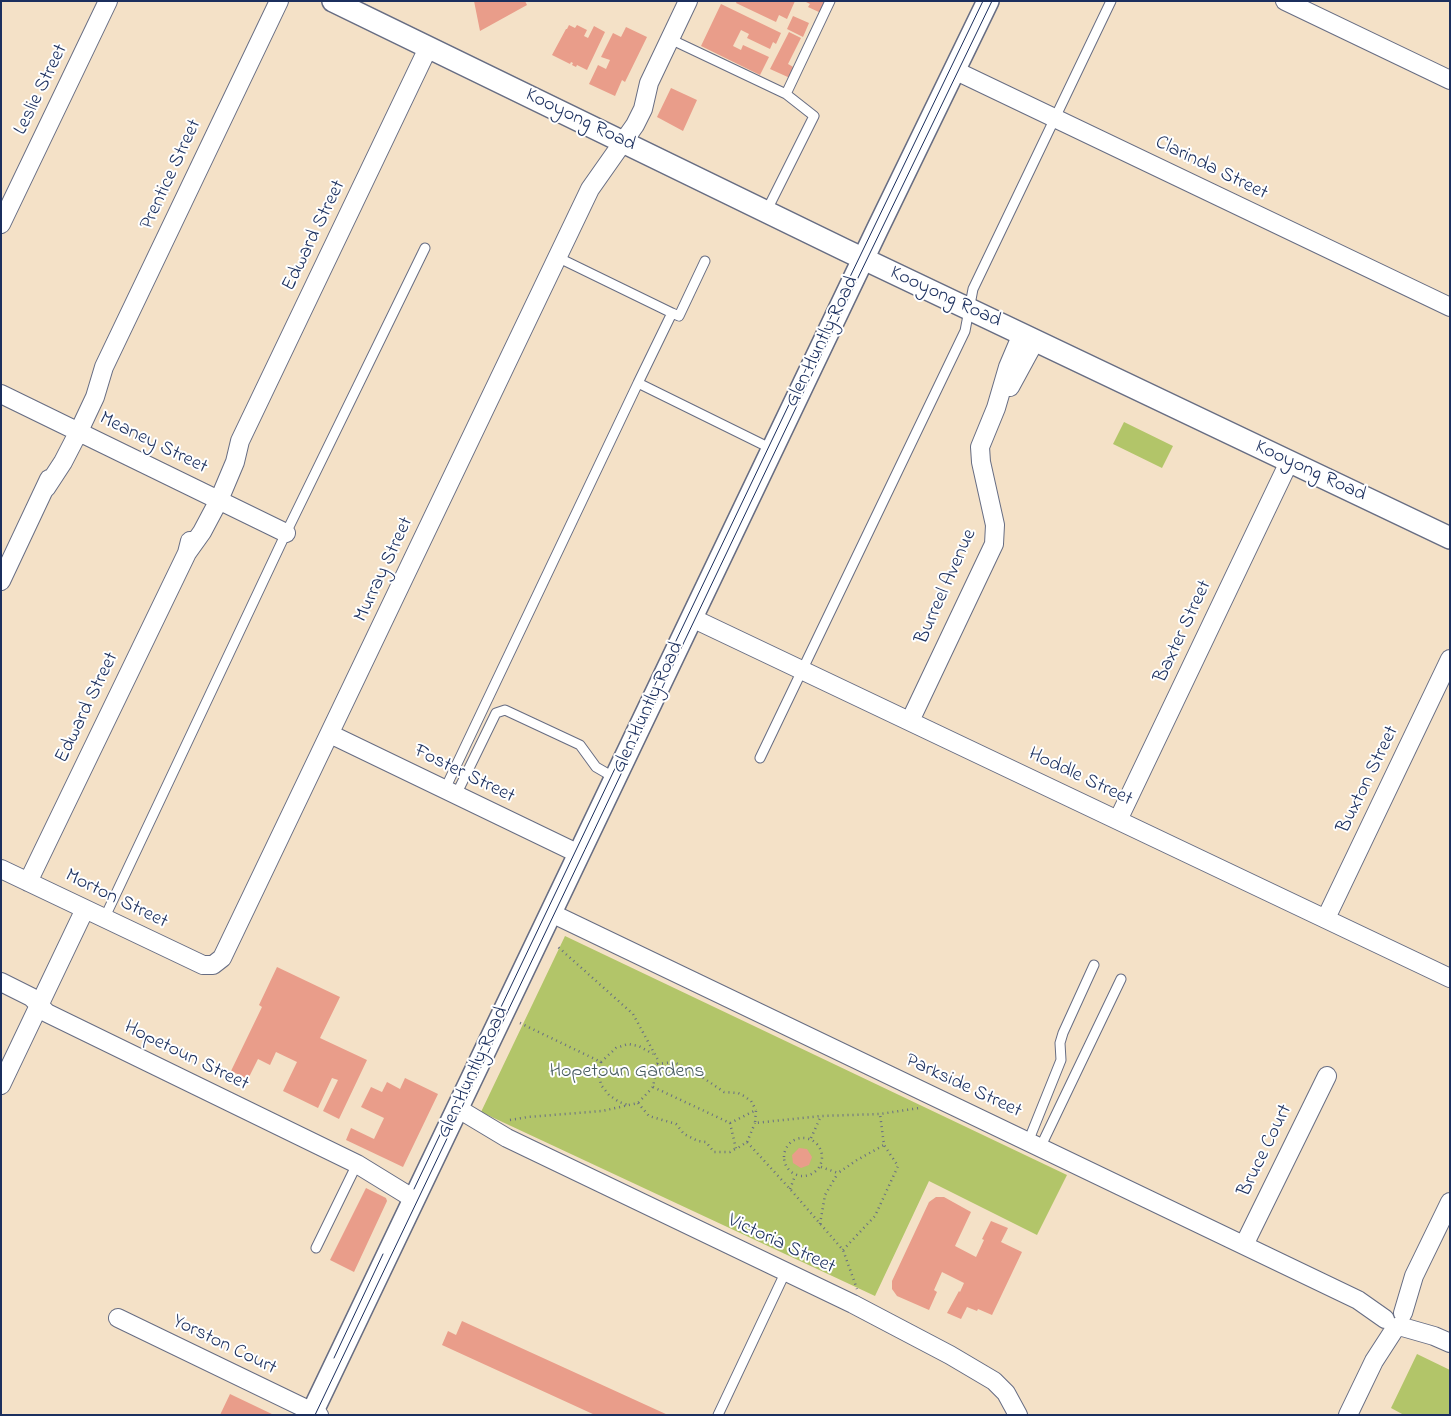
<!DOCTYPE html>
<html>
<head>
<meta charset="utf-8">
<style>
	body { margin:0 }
	#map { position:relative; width:1451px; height:1416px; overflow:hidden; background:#f4e1c7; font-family:"Indie Flower",sans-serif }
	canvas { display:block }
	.frame { position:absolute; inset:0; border:2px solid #1b2f5e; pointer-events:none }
</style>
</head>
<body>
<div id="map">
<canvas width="1451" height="1416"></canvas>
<div class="frame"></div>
</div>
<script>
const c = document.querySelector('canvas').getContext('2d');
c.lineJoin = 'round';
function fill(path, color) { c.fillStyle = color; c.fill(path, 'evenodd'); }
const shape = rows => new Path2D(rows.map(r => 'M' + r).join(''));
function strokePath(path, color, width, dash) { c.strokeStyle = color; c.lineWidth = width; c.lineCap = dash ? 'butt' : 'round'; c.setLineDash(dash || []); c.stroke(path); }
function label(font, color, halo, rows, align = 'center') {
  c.font = font + ' "Indie Flower",sans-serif'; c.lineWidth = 4; c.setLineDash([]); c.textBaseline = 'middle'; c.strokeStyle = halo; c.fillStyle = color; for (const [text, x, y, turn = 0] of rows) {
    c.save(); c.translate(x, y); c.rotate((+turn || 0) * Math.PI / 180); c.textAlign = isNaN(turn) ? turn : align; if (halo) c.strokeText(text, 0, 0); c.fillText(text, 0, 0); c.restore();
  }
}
fill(shape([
	[1124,422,1173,446,1162,468,1113,444],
	[565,936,1067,1175,1037,1235,929,1181,875,1296,481,1112],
	[1417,1354,1450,1370,1450,1415,1404,1415,1391,1408]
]), '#b2c569');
fill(shape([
	[474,1,525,1,527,5,480,31],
	[737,1,795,1,787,19,779,15,776,22,736,3],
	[804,1,827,1,821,13,808,7,810,4],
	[721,4,781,33,776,44,773,42,770,49,747,38,749,34,741,30,733,46,741,50,743,45,769,57,760,75,701,46],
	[793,16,809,23,803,37,787,29],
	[569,25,575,28,577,25,587,30,584,36,588,38,594,26,605,32,587,70,577,65,576,67,572,65,573,63,571,62,570,64,552,55,566,29,567,29],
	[626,27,647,37,625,82,622,80,615,96,589,84,598,65,606,69,610,60,601,57,613,33,621,37],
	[789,32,801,38,788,64,795,68,790,78,770,69],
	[671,88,697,100,683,131,657,117],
	[277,967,340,997,320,1038,367,1060,339,1119,323,1111,338,1080,332,1078,318,1108,283,1091,297,1062,276,1052,270,1065,258,1059,248,1079,231,1071,262,1007,259,1005],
	[405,1078,438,1094,403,1167,346,1140,351,1128,374,1139,384,1118,361,1107,371,1087,382,1092,387,1082,400,1089],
	[799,1148,807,1149,812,1157,809,1165,801,1168,793,1163,792,1155],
	[366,1188,386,1198,387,1201,354,1272,330,1260],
	[936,1197,944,1197,971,1212,955,1246,976,1257,984,1240,982,1239,991,1221,1008,1228,1001,1242,1022,1252,992,1315,978,1309,977,1311,967,1307,961,1319,947,1313,959,1291,960,1292,964,1283,942,1272,934,1290,937,1292,929,1310,897,1296,892,1289,892,1281,929,1202],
	[462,1321,668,1415,595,1415,442,1345,448,1331,456,1335],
	[230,1394,274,1415,220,1415]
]), '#e99d8a');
const service = shape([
	[670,39,786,94,830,1],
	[766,212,814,116,786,94],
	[557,257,672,313,638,383],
	[672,313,679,316,705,261],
	[760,758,965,331,973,289,1111,1],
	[445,789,638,383,772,449],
	[456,795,496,713,505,710,580,745,596,767,615,778],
	[104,919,286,533,425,248],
	[1028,1142,1061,1060,1060,1043,1063,1033,1094,965],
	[1040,1148,1121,979],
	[316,1248,357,1164],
	[718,1415,786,1271]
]);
const minor = shape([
	[1285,1,1450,80],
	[954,70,1450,307],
	[1,224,108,1],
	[1010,387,1035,341],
	[1,394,286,533],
	[46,488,63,462,79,431,95,397,104,367,279,1],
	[187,553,202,532,219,500,235,462,240,441,428,48],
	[1,581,49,479],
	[692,618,1450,978],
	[910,721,994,544,995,525,981,462,980,447,996,408,1008,367,1022,334],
	[330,734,579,854],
	[1118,820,1289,462],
	[1,869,203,965,213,965,222,958,590,189,635,125,643,109,649,83,688,1],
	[28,882,187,553,190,541],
	[551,913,1358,1300,1385,1319],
	[1326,918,1450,659],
	[1,982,31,997,47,1013,357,1164,414,1199],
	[1,1085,85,909],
	[457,1108,507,1138,853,1304,950,1355,994,1381,1006,1393,1018,1415],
	[1244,1245,1327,1076],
	[1403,1313,1414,1276,1450,1202],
	[118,1318,319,1415],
	[1399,1326,1434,1336,1450,1343],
	[1348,1415,1374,1361,1396,1327]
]);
const tertiary = shape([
	[333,1,845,250,1450,538],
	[311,1415,877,230,988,1]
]);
strokePath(service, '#676d83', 11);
strokePath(minor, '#676d83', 20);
strokePath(tertiary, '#676d83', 24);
strokePath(shape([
	[520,1023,601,1062,599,1074,601,1085,609,1095,619,1102,628,1105],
	[601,1062,616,1048,628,1044,639,1046,653,1054],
	[657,1064,674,1062,699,1075,724,1092,738,1093,744,1096,751,1101,756,1110],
	[653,1087,730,1123,736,1149,747,1142,790,1189,843,1250,857,1289],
	[638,1103,649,1116,676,1124,684,1134,698,1141,706,1142,714,1152,730,1152,735,1149],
	[510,1120,528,1117,602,1111,638,1103,653,1087,658,1060,633,1014,557,946],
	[730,1123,756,1110,755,1123,821,1116,880,1114,919,1108],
	'784 1157a19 19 0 1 1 38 0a19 19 0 1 1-38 0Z',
	[811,1138,821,1116],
	[747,1142,755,1123],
	[821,1167,838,1173,857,1160,884,1145],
	[790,1189,795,1176],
	[820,1224,825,1195,838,1173],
	[843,1250,875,1216,898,1166,884,1145,880,1114]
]), '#676d83', 2.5, [1, 4]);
strokePath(service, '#fff', 9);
strokePath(minor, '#fff', 18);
strokePath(tertiary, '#fff', 21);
strokePath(shape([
	[414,1189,848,281,983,1],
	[334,1358,383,1254],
	[315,1415,855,284,992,1]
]), '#1b2f5e', 1);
label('20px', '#1b2f5e', '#fff', [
	["Leslie Street",42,90,-64],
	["Kooyong Road",580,121,26],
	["Clarinda Street",1211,169,26],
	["Prentice Street",172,175,-65],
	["Edward Street",315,236,-64],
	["Kooyong Road",945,298,25],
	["Glen Huntly Road",823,342,-64],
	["Meaney Street",153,444,26],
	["Kooyong Road",1310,472,25],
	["Murray Street",385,570,-65],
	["Burreel Avenue",947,587,-66],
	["Baxter Street",1184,632,-65],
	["Edward Street",88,708,-64],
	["Glen Huntly Road",649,708,-65],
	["Foster Street",464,775,26],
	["Hoddle Street",1080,778,25],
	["Buxton Street",1369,780,-64],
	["Morton Street",116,900,26],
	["Hopetoun Street",186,1057,26],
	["Glen Huntly Road",474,1073,-65],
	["Parkside Street",963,1087,25],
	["Bruce Court",1266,1151,-64],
	["Victoria Street",781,1245,25],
	["Yorston Court",224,1346,26]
]);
label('20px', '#485c61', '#fff', [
	["Hopetoun Gardens",627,1073]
]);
</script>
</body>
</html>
